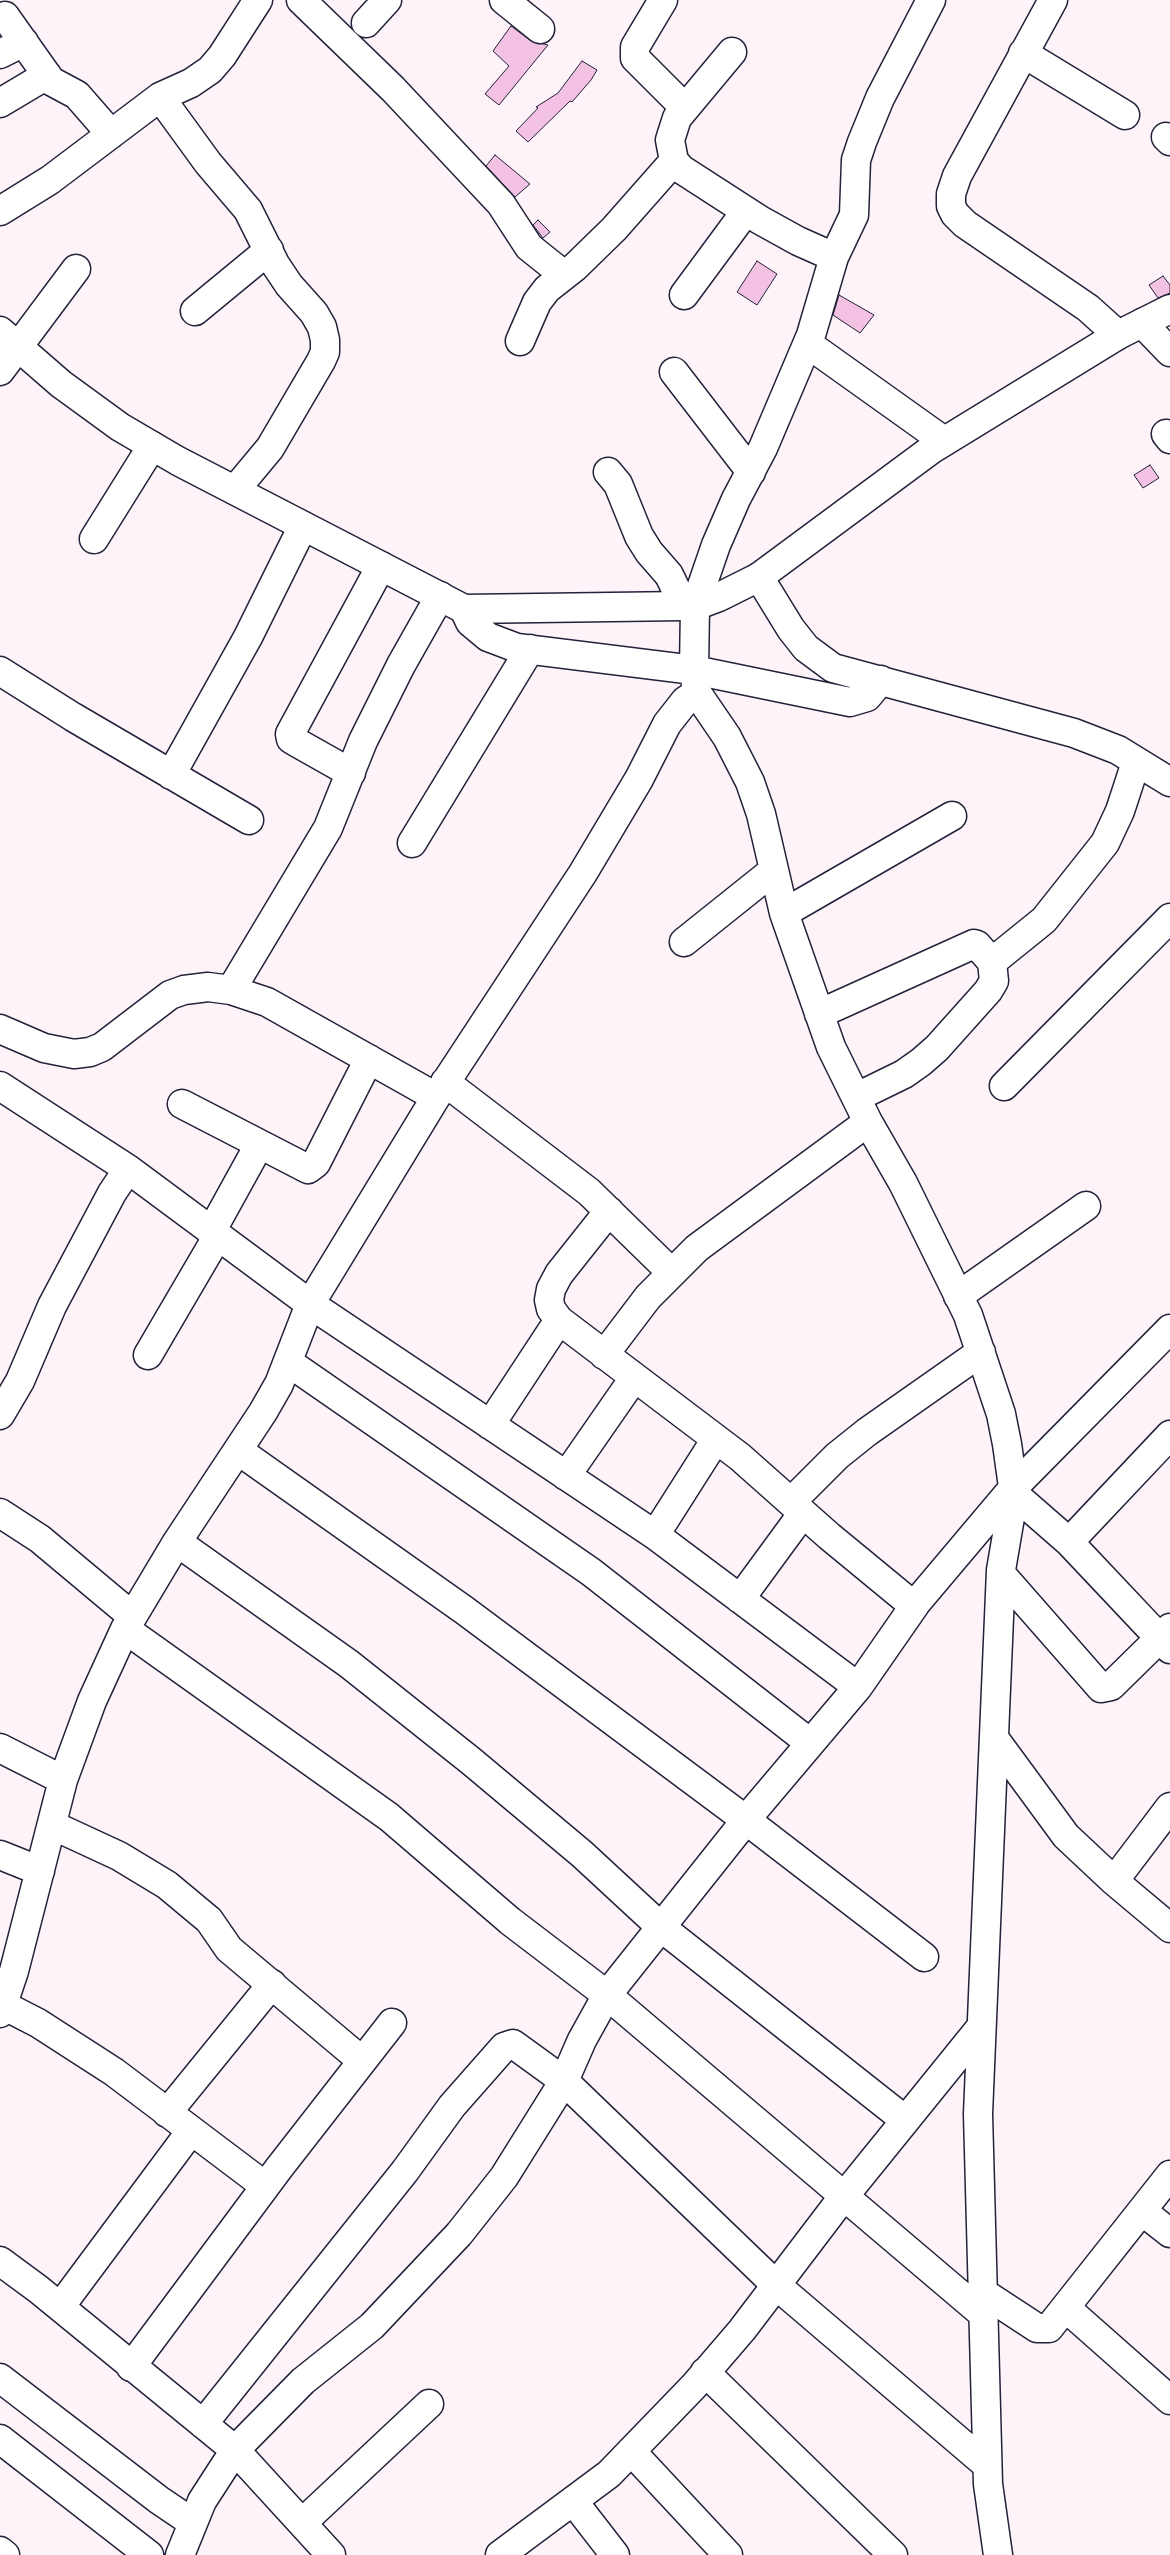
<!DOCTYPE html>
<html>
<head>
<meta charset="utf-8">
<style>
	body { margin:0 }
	canvas { display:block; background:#fdf3f9 }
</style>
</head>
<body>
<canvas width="1170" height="2555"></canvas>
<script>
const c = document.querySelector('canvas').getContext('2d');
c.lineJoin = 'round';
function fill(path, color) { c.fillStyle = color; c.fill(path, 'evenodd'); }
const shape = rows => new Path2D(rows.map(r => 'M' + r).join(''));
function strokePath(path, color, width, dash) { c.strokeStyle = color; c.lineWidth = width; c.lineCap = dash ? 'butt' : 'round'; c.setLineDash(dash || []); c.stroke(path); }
const building = shape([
	[511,26,531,41,548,45,499,105,485,94,509,66,493,51,511,26],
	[582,61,597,70,591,80,572,102,570,101,528,142,516,131,538,108,536,107,558,93,582,61],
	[495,155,530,184,515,197,486,166,495,155],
	[538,220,550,232,543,238,533,225,538,220],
	[757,261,777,274,757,305,737,292,757,261],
	[1163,276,1170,285,1170,293,1158,298,1149,285,1163,276],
	[839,295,874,315,860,333,833,315,839,295],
	[1150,465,1159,478,1143,488,1134,475,1150,465]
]);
fill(building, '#f3c1e1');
strokePath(building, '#22223b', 1);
const minor = shape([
	[301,0,393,89,501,204,529,247,564,275],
	[504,0,540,29],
	[663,0,635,47,635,58,685,108],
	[931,0,880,98,862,142,856,160,854,215,834,257,811,335,763,448,736,499,716,545,695,606,694,670,697,693,727,737,750,782,761,814,784,913,831,1047,868,1122,903,1183,968,1315,1001,1414,1007,1444,1014,1494,1001,1570,978,2114,988,2484,998,2555],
	[1053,0,957,176,951,194,951,206,955,214,965,224,1088,308,1118,335],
	[5,16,51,81,77,95,111,134],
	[366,23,387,0],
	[732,52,677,118,670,140,674,161,681,169,760,220,798,241,834,257],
	[1023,53,1125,115],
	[0,54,24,42],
	[160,97,208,163,248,210,275,264,289,285,314,313,322,327,325,340,325,352,321,361,270,448,235,490],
	[0,103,47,75],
	[1166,137,1170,141],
	[0,211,50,180,160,97,191,83,210,70,222,56,258,0],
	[684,295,746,211],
	[195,311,269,250],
	[1142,323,1170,352],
	[520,341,537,302,547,289,575,267,614,229,674,161],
	[808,344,944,441],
	[0,371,76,269],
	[674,372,751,472],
	[1166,434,1170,439],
	[608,472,618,484,639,536,649,552,669,575,684,606],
	[94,539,152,446],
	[759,577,791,629,806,648,833,668,1074,733,1118,750,1170,782],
	[464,609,470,622,488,637,517,648,694,670,850,702,867,697,881,680],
	[0,671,73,717,249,820],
	[351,773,296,742,291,739,290,734,381,566],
	[171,775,248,637,303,526],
	[412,843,530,649],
	[784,913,952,816],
	[684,942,774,870],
	[231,990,328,828,363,741,401,665,440,596],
	[819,1014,974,944,977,945,992,962],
	[0,1029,44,1048,74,1054,90,1052,102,1047,170,995,184,990,208,987,231,990,267,1002,436,1097,583,873,639,779,667,724,685,701,697,693],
	[445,1082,589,1192,671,1272],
	[0,1086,128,1169,310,1304,655,1535,858,1687],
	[1004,1086,1170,918],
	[857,1097,904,1074,921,1062,937,1048,988,991,994,981,992,962,1044,920,1105,843,1120,811,1136,762],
	[182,1104,308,1169,316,1163,369,1059],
	[211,1232,259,1145],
	[958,1296,1086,1206],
	[559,1320,551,1309,549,1300,551,1289,559,1274,609,1211],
	[148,1355,217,1237],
	[604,1355,648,1297,697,1248,868,1122],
	[288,1362,591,1572,810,1743],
	[0,1415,20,1381,52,1306,112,1193,128,1169],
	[490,1425,559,1320,740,1457,829,1536,914,1606],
	[239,1451,464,1610,746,1820,924,1957],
	[566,1476,634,1378],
	[1014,1494,1069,1542,1170,1649],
	[791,1502,837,1456,867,1432,981,1352],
	[0,1513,40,1539,132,1616],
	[655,1535,716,1439],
	[177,1542,349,1664,471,1761,582,1854,662,1928,905,2120],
	[1069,1542,1170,1435],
	[1001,1574,1101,1688,1111,1686,1170,1628],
	[740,1599,803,1513],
	[125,1629,389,1817,510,1921,607,1995,983,2314],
	[994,1738,1066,1836,1114,1881,1170,1928],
	[0,1748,63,1780],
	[52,1825,119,1856,167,1885,209,1920,229,1949,361,2060],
	[0,1855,40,1871],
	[1114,1881,1170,1807],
	[3,2005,38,2023,114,2072,265,2186],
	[0,2013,14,1971,63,1780,92,1701,125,1629,177,1542,263,1412,279,1384,310,1304,436,1097],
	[167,2113,272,1984],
	[1142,2211,1170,2233],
	[0,2261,38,2289,235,2450,331,2555],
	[982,2292,1037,2328,1049,2328,1170,2175],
	[60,2307,191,2131],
	[1066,2308,1170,2400],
	[131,2367,279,2168,392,2023],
	[705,2372,893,2555],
	[0,2378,159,2500,193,2523],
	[203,2424,405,2171,452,2106,504,2047,513,2044,564,2081,776,2285,987,2465],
	[0,2439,149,2555],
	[631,2451,728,2555],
	[574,2502,615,2555],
	[302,2523,429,2404],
	[0,2551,5,2555],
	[180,2555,202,2501,235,2450,303,2381,372,2326,459,2234,504,2177,564,2081,582,2040,607,1995,754,1810,858,1687,917,1602,1014,1487,1170,1329],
	[500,2555,609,2474,694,2386,742,2330,837,2205,981,2027]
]);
const major = shape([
	[0,331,61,384,120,427,178,461,464,609,684,606,695,606,719,597,759,577,932,449,1118,335,1170,309]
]);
strokePath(minor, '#22223b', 31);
strokePath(major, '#22223b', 31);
strokePath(minor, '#fff', 28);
strokePath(major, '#fff', 28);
</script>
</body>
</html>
